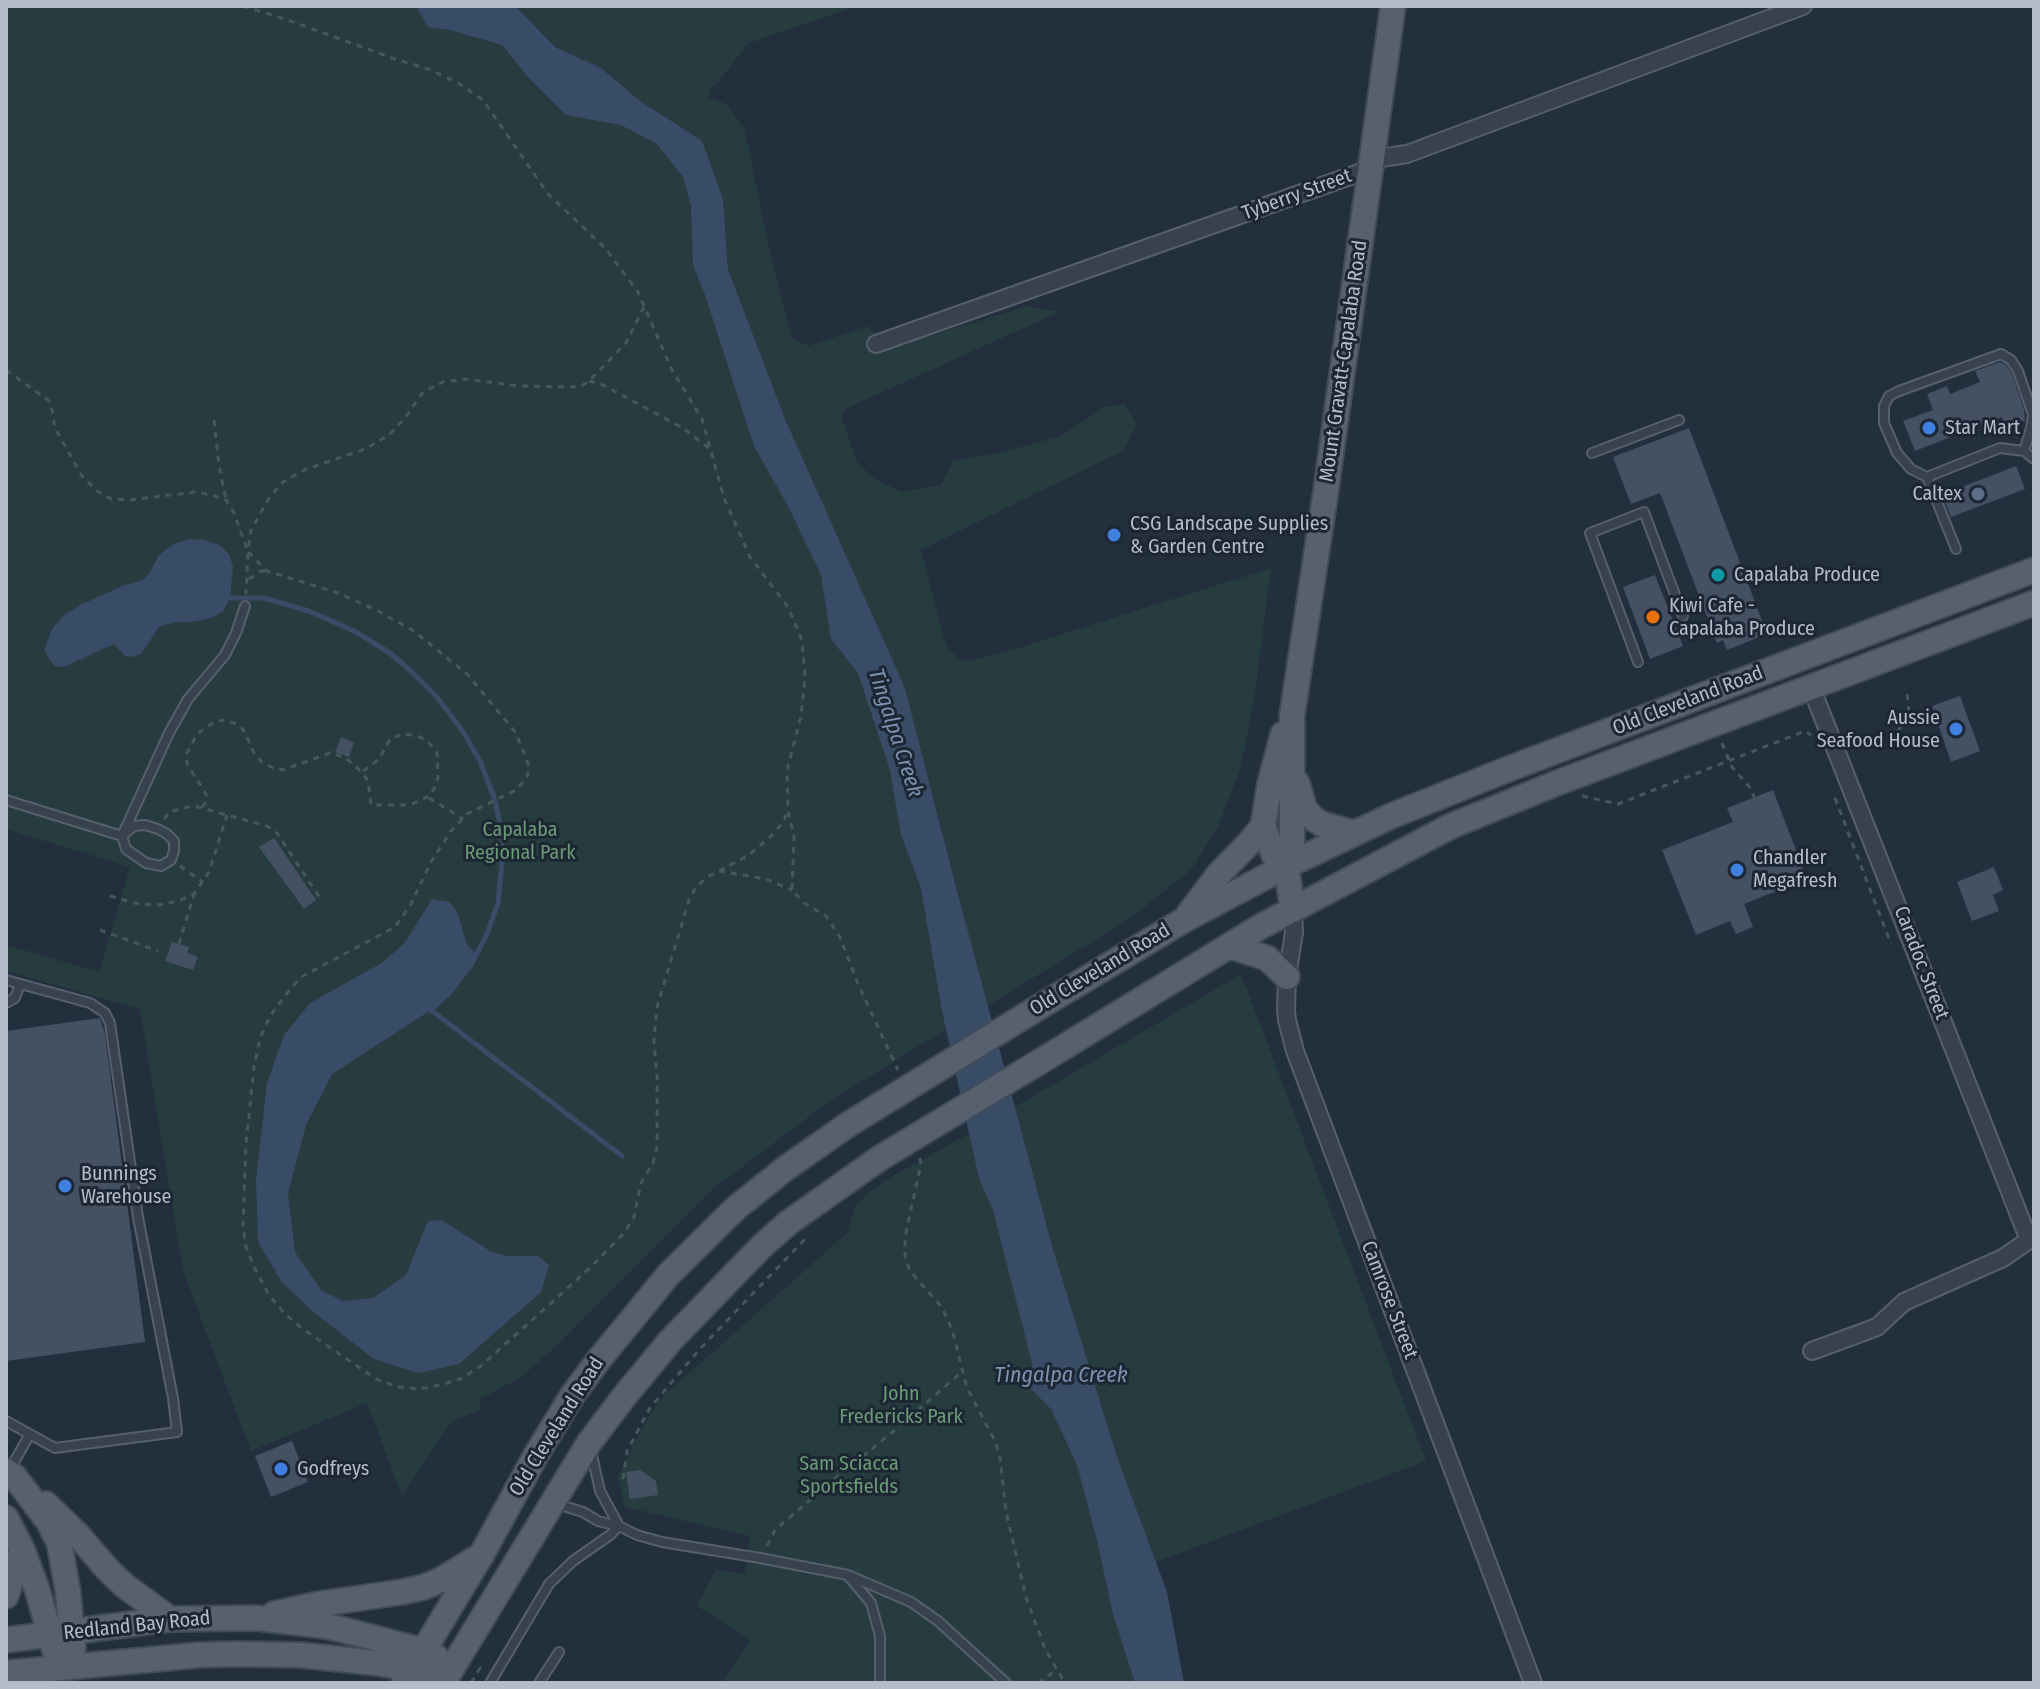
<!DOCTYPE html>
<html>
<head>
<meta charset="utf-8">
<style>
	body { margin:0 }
	#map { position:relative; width:2040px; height:1689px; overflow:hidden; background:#242f3e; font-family:"Fira Sans Condensed",sans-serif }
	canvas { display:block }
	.frame { position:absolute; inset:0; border:8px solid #b4bcc9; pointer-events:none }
</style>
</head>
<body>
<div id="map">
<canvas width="2040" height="1689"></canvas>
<div class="frame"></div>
</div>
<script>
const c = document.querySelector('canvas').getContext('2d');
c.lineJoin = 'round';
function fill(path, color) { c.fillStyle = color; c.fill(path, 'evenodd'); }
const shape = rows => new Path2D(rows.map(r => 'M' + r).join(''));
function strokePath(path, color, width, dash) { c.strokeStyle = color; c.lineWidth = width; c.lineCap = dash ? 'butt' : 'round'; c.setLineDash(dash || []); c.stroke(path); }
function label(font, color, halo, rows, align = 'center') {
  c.font = font + ' "Fira Sans Condensed",sans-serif'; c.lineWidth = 6; c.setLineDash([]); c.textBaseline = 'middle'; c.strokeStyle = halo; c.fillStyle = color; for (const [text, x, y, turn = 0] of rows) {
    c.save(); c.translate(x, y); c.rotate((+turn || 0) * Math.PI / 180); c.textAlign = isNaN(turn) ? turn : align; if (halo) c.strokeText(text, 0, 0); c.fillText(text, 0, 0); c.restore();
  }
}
fill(shape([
	[6,6,461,6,686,157,706,257,857,612,969,1015,830,1101,713,1189,558,1345,521,1377,479,1400,482,1410,452,1421,402,1496,367,1403,251,1451,183,1271,140,1009,6,971,6,945,99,972,130,867,6,829],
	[515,6,857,6,749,43,718,82,711,88,709,98,726,104,745,129,770,253,792,338,808,346,867,326,890,347,904,344,1027,306,1059,312,845,409,842,417,857,462,873,478,902,492,941,485,953,461,999,453,1061,436,1105,407,1125,404,1137,426,1122,451,921,550,944,638,948,648,958,658,969,661,1012,650,1271,568,1255,695,1241,767,1218,827,1191,870,1125,922,987,1006,905,688,785,419,728,269,723,199,640,101,601,68,555,47],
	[1241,974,1426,1461,1124,1574,1151,1683,722,1683,750,1640,697,1606,716,1570,745,1574,750,1536,625,1507,618,1477,634,1443,659,1400,847,1233,855,1205,881,1183,991,1121]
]), '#263c3f');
fill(shape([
	[416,6,515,6,555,47,601,68,640,101,702,141,723,199,728,269,785,419,905,688,955,883,1052,1246,1118,1460,1167,1592,1184,1683,1135,1683,1113,1614,1096,1536,1077,1465,1051,1409,1031,1389,1032,1363,993,1210,979,1178,942,1011,921,888,901,835,890,770,858,673,831,639,821,575,788,506,754,446,705,295,693,265,691,206,683,177,657,144,621,125,566,115,528,77,502,45,450,30,428,27],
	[188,539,205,540,219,545,229,554,233,567,230,598,223,611,212,618,191,622,174,622,159,627,141,654,133,657,125,656,114,644,64,667,54,666,44,650,52,629,64,615,80,605,125,585,141,581,149,574,159,555,172,545],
	[432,899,449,902,457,911,467,945,477,954,471,965,450,992,431,1010,332,1074,306,1125,288,1193,295,1252,321,1290,343,1301,373,1298,406,1275,428,1221,442,1220,490,1251,506,1256,538,1256,549,1265,541,1292,459,1364,418,1373,374,1359,312,1311,281,1281,258,1242,256,1180,267,1083,284,1035,310,1003,380,964,404,944]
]), '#394c67');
strokePath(shape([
	[230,598,264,598,309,611,356,632,390,653,412,672,437,697,462,730,480,761,495,800,501,830,502,862,498,903,487,934,471,965,450,992,431,1010,622,1156]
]), '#394c67', 5);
fill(shape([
	[2000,362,2006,365,2012,374,2024,410,2025,421,2004,424,2002,417,1915,451,1903,421,1933,410,1927,394,1947,386,1950,394,1980,382,1975,371],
	[1689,428,1767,634,1727,650,1723,640,1717,643,1660,493,1631,504,1613,457],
	[2016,466,2025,489,1951,517,1942,495],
	[1655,575,1683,646,1650,659,1623,587],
	[1960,696,1980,751,1951,762,1932,706],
	[341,737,354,743,349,757,335,752],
	[1773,790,1807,879,1744,904,1753,927,1736,934,1730,921,1696,935,1662,850,1733,822,1727,808],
	[274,838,316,900,304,909,259,847],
	[1994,867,2003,890,1993,895,1999,911,1972,921,1957,882],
	[172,942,189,947,187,953,198,957,193,970,165,961],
	[100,1018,105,1034,145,1342,6,1361,6,1031],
	[292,1441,308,1482,271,1497,255,1456],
	[640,1470,656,1481,658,1495,630,1499,626,1472]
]), '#455162');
const lane = shape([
	[1592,453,1679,420],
	[1927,477,1911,469,1897,453,1884,423,1884,406,1889,396,1899,391,2001,354,2011,360,2018,371,2033,415,2031,428,2024,451],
	[1956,549,1927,477,2000,448,2024,451,2034,459],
	[1638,662,1590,533,1644,512,1683,616],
	[6,800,122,836],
	[122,836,134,826,145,825,158,829,167,834,174,841,174,851,171,860,161,866,146,863,126,849,122,836,169,733,188,699,225,655,236,633,245,606],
	[6,980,90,1003,105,1013,110,1023,138,1217,173,1398,177,1432,55,1448,6,1421],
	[6,1003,15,998,20,984],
	[591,1451,600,1491,619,1526],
	[9,1471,30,1434],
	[557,1504,583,1512,598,1521,619,1526,637,1535,662,1542,760,1558,848,1575,911,1602,938,1621,1006,1683],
	[849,1577,871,1603,880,1636,880,1683],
	[490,1683,549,1584,573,1561,610,1535,619,1526],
	[539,1683,559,1652]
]);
const street = shape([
	[876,344,1370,169,1381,158,1407,154,1803,6],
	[1811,687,2029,1240,2003,1258,1904,1302,1877,1327,1812,1351],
	[1293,910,1294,932,1287,977,1286,1010,1287,1020,1295,1051,1533,1683]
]);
const primary = shape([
	[1283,734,1270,783,1263,826,1274,855,1286,866],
	[1297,783,1305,810,1314,819,1322,824,1354,833],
	[1293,910,1286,866,1292,840,1292,716,1326,490,1393,6],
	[1188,915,1219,874,1252,840,1263,826],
	[1229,946,1267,958,1287,977],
	[1031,1012,1184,920,1286,866,1391,816,1511,768,2034,570],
	[1041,1061,1260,927,1451,826,1557,783,2034,603],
	[6,1471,14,1476,48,1521,59,1542,68,1592,73,1648],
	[46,1504,77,1534,108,1570,125,1586,170,1619],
	[6,1518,22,1549,37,1589,55,1651],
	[6,1596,22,1549],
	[274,1614,319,1604,402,1592,424,1587,441,1580,475,1559],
	[6,1640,170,1619,256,1618,326,1626,356,1633,424,1651,436,1657],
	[6,1673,199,1655,235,1654,301,1655,377,1663,394,1666,426,1676],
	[404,1683,482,1554,536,1455,572,1396,597,1362,669,1274,736,1208,786,1168,849,1124],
	[443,1683,589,1443,623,1398,670,1341,761,1247,788,1223,880,1158]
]);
strokePath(lane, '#565f6c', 12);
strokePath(street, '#565f6c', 20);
strokePath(primary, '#414a57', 28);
strokePath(shape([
	[243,6,285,19,395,59,431,70,458,83,483,100,548,194,605,248,638,292,672,370,702,419,724,498,750,557,788,607,802,640,805,677,801,716,787,771,788,810,794,837,792,890,804,903,826,916,840,937,858,984,898,1070],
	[644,307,626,343,589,381,580,387,520,386,465,379,443,382,423,392,405,418,389,435,365,449,304,470,283,482,269,498,251,530,248,552,267,571,338,593,374,609,414,631,468,675,516,733,529,766,527,777,516,790,467,814,451,831,431,862,411,904,395,927,303,976,291,988,270,1016,260,1038,254,1067,246,1144,243,1225,246,1247,255,1269,269,1295,284,1313,300,1327,376,1379,398,1387,419,1389,440,1385,460,1379,481,1366,591,1267,625,1232,634,1217,641,1183,653,1163,657,1146,657,1078,654,1041,657,1007,689,900,696,887,706,878,749,855,769,838,783,823,788,810],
	[6,370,48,400,52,410,55,428,82,476,97,491,111,499,130,500,195,492,212,495,226,500,234,513,248,552,246,594],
	[589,381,603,385,683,428,710,449],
	[214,420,219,466,226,499],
	[249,579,261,571,267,571],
	[1897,732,1909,716,1907,688],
	[1722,743,1732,767,1752,790,1754,797],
	[1582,796,1618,804,1800,733,1805,731,1811,735],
	[429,798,463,819],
	[1835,798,1891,944],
	[202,807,206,802,206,794,187,764,187,753,197,734,214,722,224,720,234,723,243,729,255,755,262,762,273,768,283,770,330,753,344,757,362,772,368,781,371,805,410,805,427,797,434,789,438,778,437,752,429,743,418,736,404,734,391,738,379,759,362,772],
	[164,819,170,812,182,808,194,806,267,826,277,833,320,898],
	[180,866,203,882],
	[719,871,766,879,792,890],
	[110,896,138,904,157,905,178,901,194,894,209,872,227,815],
	[100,930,158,951],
	[179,944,194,894],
	[920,1158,921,1164,905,1237,905,1257,910,1271,941,1306,952,1329,967,1388,994,1439,1000,1457,1006,1512,1026,1597,1045,1649,1065,1683],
	[623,1479,627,1451,650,1408,698,1351,805,1239],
	[767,1546,775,1530,826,1486,895,1430,963,1371],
	[471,1683,480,1668,478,1667],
	[1038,1683,1055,1671]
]), '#44595c', 3, [6, 6]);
strokePath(lane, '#38414e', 8);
strokePath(street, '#38414e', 16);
strokePath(primary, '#56606e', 24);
const primaryBridge = shape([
	[849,1124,1031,1012],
	[880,1158,1041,1061]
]);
strokePath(primaryBridge, '#414a57', 28, []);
strokePath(primaryBridge, '#56606e', 24);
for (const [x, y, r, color] of [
	[1929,428,8,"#3f7fe0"],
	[1978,494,8,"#5c6f8a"],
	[1114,535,8,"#3f7fe0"],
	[1718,575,8,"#0f9aa8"],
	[1653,617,8,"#e8710a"],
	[1956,729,8,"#3f7fe0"],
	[1737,870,8,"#3f7fe0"],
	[65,1186,8,"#3f7fe0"],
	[281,1469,8,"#3f7fe0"]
]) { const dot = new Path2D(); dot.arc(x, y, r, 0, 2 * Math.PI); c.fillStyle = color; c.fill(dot); strokePath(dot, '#1d2633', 3); }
label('20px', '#b4bcc9', '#1d2633', [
	["Tyberry Street",1297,195,-20],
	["Mount Gravatt-Capalaba Road",1344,361,-82],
	["Old Cleveland Road",1688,701,-21],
	["Caradoc Street",1921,963,69],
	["Old Cleveland Road",1100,970,-31],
	["Camrose Street",1389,1300,69],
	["Old Cleveland Road",557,1427,-58],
	["Redland Bay Road",137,1626,-6]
]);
label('20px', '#b4bcc9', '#1d2633', [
	["Star Mart",1945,428],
	["Caltex",1962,494,"right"],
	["CSG Landscape Supplies",1130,524],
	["& Garden Centre",1130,547],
	["Capalaba Produce",1734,575],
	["Kiwi Cafe -",1669,606],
	["Capalaba Produce",1669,629],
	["Aussie",1940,718,"right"],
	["Seafood House",1940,741,"right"],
	["Chandler",1753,858],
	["Megafresh",1753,881],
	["Bunnings",81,1174],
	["Warehouse",81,1197],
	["Godfreys",297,1469]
], 'left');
label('20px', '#6b9a76', '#1d2633', [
	["Capalaba",520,830],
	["Regional Park",520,853],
	["John",901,1394],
	["Fredericks Park",901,1417],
	["Sam Sciacca",849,1464],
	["Sportsfields",849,1487]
]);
label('italic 22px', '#7c92b1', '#1d2633', [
	["Tingalpa Creek",895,733,72],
	["Tingalpa Creek",1061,1376]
]);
</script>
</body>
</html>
